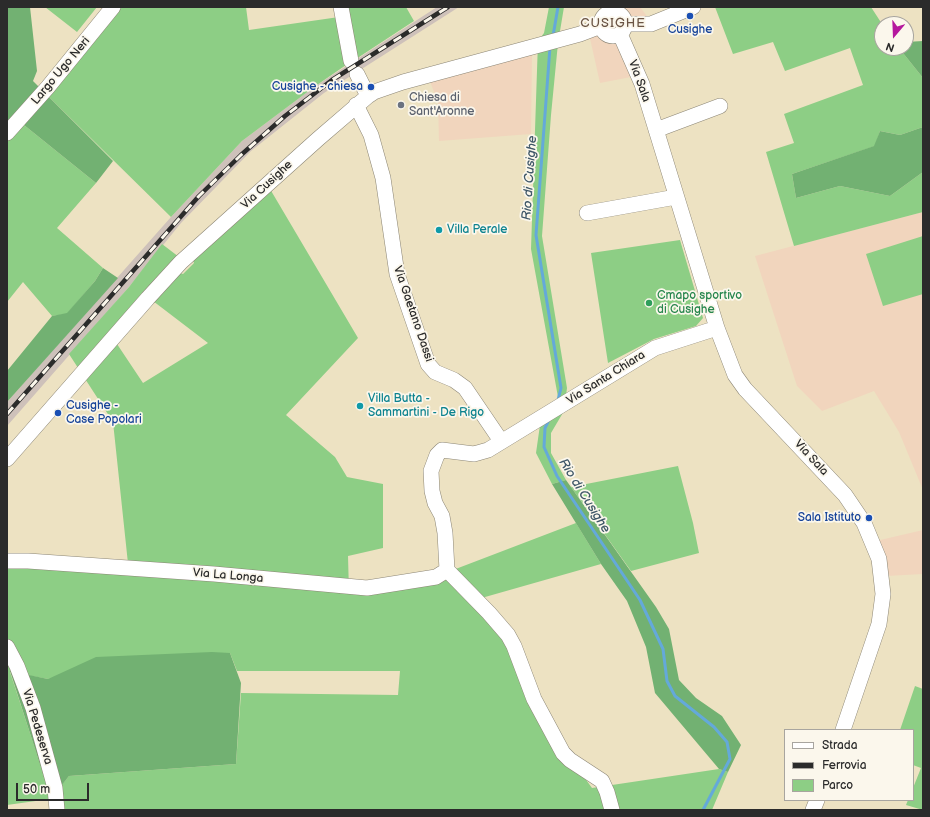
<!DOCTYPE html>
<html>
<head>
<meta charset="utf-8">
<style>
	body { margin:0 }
	#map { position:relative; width:930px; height:817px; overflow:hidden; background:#ede2c2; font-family:"Balsamiq Sans",sans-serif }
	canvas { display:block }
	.frame { position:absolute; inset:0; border:8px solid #2b2b2b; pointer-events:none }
	.legend { position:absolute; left:784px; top:729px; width:130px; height:72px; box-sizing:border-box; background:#fbf7ec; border:1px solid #a8a59f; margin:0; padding:5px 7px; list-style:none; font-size:12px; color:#2b2b2b }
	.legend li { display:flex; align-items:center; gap:8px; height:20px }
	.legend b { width:20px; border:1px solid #a8a59f }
	.north { position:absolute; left:874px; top:16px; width:40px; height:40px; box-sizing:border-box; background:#fbf7ec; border:1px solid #a8a59f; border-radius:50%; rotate:199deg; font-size:11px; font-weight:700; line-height:16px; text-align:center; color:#2b2b2b }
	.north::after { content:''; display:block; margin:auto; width:14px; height:18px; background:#b5179e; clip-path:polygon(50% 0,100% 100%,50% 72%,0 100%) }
	.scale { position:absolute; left:16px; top:783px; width:73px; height:18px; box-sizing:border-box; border:2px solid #2b2b2b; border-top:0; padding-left:5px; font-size:12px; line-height:14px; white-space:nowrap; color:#2b2b2b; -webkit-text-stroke:3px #fbf7ec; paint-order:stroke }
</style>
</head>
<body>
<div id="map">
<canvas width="930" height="817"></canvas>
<div class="frame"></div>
<ul class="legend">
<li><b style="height:5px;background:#fff"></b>Strada</li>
<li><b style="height:5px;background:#2b2b2b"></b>Ferrovia</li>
<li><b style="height:11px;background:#8dce85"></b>Parco</li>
</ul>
<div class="north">N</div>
<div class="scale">50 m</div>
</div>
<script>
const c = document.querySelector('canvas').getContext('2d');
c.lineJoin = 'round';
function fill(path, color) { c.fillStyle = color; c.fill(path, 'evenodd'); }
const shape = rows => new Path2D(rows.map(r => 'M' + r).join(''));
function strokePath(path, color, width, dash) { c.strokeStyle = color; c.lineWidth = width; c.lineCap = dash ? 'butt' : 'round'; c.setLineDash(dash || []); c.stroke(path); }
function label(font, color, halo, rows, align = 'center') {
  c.font = font + ' "Balsamiq Sans",sans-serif'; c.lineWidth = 3.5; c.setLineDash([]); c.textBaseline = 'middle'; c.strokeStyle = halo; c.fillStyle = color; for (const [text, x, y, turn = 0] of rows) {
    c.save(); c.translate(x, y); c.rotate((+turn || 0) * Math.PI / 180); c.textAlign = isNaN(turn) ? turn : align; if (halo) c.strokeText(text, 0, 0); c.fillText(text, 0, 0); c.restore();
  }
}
fill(shape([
	[605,7,640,7,649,19,615,24,636,76,600,83,589,34,615,24],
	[532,53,531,134,439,141,438,102,429,79],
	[923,212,923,490,899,432,874,391,822,411,797,386,755,256],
	[923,530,923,574,886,576,876,541]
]), '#f1d5bd');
fill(shape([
	[437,7,459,7,324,93,251,151,181,223,129,287,7,426,7,402,171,217,242,141,314,87]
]), '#cec1ba');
fill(shape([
	[45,7,97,7,77,32],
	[119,7,246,7,249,30,339,17,349,63,314,87,242,141,171,217,49,97],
	[344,7,406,7,414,21,356,59],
	[549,7,564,7,558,43,551,115,542,236,567,388,564,411,551,433,551,453,566,480,552,484,536,453,540,425,558,397,531,249,538,41,544,33],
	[715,7,871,7,882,24,882,48,899,48,923,78,923,127,900,135,880,131,875,146,792,174,796,198,840,186,890,196,923,172,923,212,794,246,766,152,794,143,784,114,863,85,850,48,785,71,773,42,733,54],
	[19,121,96,183,57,228,103,268,95,281,67,314,52,316,23,282,7,302,7,133],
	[270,189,358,338,286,415,335,457,347,477,383,484,383,548,348,556,349,592,453,570,576,523,601,564,471,601,506,640,532,705,592,788,719,769,728,772,712,810,51,810,50,799,7,805,7,566,129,573,113,422,69,354,129,287,162,244,179,257,143,292,109,332,143,383,208,343,153,301,180,273,183,274,194,263,193,260],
	[230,653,237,671,400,671,398,695,241,693,236,764,69,776,51,798,10,672,48,679],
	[923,236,923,294,883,306,866,254],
	[680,240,703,318,696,326,654,339,608,363,591,253],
	[678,466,693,523,699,553,631,571,571,487],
	[915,686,923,689,923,810,906,805,908,800,913,800,913,788,921,768,913,765,913,730,900,730]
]), '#8dce85');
fill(shape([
	[7,7,30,7,37,71,33,81,113,161,96,183,19,121,7,133],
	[923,41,923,78,899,48,906,48,906,42],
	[923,127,923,172,890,196,840,186,796,198,792,174,874,146,880,131,900,135],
	[103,268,118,278,7,402,7,371,52,316,67,313,95,281],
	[566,480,656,607,669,629,679,680,696,698,722,716,741,745,728,772,719,769,655,693,646,647,627,601,601,564,552,484],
	[212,652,230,653,241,683,236,764,69,776,51,799,10,671,48,679,96,657]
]), '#72b172');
strokePath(shape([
	[553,36,558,7],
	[550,47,536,235,561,388,558,400],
	[550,418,545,428,544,447,557,476,640,600,663,649,667,681,675,696,714,727,727,742,730,759,703,810]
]), '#64a9da', 3);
const minor = shape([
	[341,7,351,61],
	'601 24a12 12 0 1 1 24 0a12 12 0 1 1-24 0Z',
	[625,24,651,24,693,7],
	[620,34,642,84,717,328,735,375,745,389,845,495,864,523,879,559,883,594,879,624,843,730],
	[357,74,368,96],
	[356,105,371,135,383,178,397,274,428,364,435,372,454,380,465,388,501,441],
	[656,130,720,106],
	[7,133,48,87,113,7],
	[587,213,676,197],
	[7,459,148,298,181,262,318,139,368,96,374,92,403,82,580,34,601,26],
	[7,561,28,561,214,574,367,588,436,577,447,570],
	[7,647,17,666,33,708,55,788,57,810],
	[612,810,607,792,602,781,570,760,563,753,534,699,514,646,508,635,489,613,447,570,445,533,442,516,435,503,432,491,431,471,437,455,442,450,474,454,488,450,655,348,717,328],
	[813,810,817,800]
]);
strokePath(minor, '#8c8676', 16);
strokePath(minor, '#fff', 15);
const rail = shape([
	[7,414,199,196,241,155,285,116,332,80,448,7]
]);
strokePath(rail, '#2b2b2b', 4.5);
strokePath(rail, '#fbf7ec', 3, [9]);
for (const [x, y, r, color] of [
	[690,16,4,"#1a4fb4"],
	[371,87,4,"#1a4fb4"],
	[401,105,4,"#6b7280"],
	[439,230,4,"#0f9aa8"],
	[649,303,4,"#2e9e5b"],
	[360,406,4,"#0f9aa8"],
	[58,413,4,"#1a4fb4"],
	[869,518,4,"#1a4fb4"]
]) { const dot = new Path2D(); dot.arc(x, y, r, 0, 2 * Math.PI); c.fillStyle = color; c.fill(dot); strokePath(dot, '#fbf7ec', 1.5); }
label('12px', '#164399', '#fbf7ec', [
	["Cusighe",690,30,"center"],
	["Cusighe - chiesa",363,87],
	["Cusighe -",66,406,"left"],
	["Case Popolari",66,420,"left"],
	["Sala Istituto",861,518]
], 'right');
label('12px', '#2b2b2b', '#fbf7ec', [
	["Largo Ugo Neri",61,71,-50],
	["Via Sala",639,81,70],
	["Via Cusighe",267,185,-43],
	["Via Gaetano Dassi",413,314,71],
	["Via Santa Chiara",606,378,-32],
	["Via Sala",811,458,47],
	["Via La Longa",228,576,5],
	["Via Pedeserva",37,727,73]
]);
label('12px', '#5b616d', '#fbf7ec', [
	["Chiesa di",409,98],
	["Sant'Aronne",409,112]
], 'left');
label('12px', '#0d838f', '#fbf7ec', [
	["Villa Perale",447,230],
	["Villa Butta -",368,399],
	["Sammartini - De Rigo",368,413]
], 'left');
label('12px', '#27864d', '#fbf7ec', [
	["Cmapo sportivo",657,296],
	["di Cusighe",657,310]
], 'left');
c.letterSpacing = '1px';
label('13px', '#6a5444', '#fbf7ec', [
	["CUSIGHE",613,24]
]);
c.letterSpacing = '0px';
label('italic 13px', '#3f5768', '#fbf7ec', [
	["Rio di Cusighe",530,178,-86],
	["Rio di Cusighe",584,496,58]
]);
</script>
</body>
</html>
